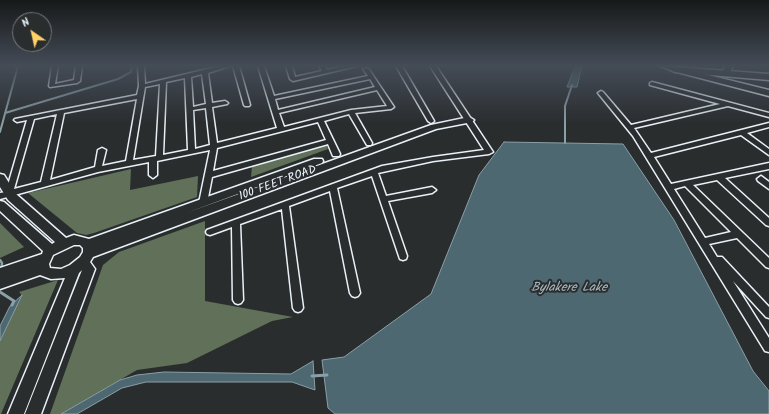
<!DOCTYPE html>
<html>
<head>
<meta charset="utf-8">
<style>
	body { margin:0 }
	#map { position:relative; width:769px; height:414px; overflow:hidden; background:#2a2d2e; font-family:Kalam,sans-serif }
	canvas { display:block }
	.north { position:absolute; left:12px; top:12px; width:40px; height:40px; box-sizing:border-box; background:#2a2d2e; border:1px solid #767b7f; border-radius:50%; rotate:326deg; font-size:11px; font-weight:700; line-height:16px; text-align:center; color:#e8f1f8 }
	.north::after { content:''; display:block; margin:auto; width:14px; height:18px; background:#ffd166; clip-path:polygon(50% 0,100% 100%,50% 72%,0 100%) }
</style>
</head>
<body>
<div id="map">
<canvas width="769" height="414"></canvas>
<div class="north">N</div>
</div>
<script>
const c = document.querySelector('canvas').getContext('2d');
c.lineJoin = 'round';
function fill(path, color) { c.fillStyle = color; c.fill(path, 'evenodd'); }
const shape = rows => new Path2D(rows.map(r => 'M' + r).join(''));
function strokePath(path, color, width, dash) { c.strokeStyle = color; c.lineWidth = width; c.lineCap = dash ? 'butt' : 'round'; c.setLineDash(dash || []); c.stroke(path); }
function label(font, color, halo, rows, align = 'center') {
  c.font = font + ' Kalam,sans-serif'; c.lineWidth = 4; c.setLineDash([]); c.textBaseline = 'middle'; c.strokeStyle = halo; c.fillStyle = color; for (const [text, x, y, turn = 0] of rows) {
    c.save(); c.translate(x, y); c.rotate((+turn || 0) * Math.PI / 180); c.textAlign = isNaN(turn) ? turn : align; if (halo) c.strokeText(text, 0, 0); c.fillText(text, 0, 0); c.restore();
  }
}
fill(shape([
	[326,144,328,149,251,177,252,166],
	[131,169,130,190,198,176,197,197,94,233,86,235,77,233,28,193],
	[205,221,205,301,293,317,272,321,187,363,137,370,61,414,50,414,103,265,119,252],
	[0,223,24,247,0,258],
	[58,280,1,414,0,414,0,341,22,295,19,292]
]), '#607059');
const water = shape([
	[575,66,582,66,577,87,567,87,575,66],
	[504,142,623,144,674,220,753,371,769,391,769,414,335,414,328,408,322,360,344,357,431,294,479,175,504,142],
	[22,295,0,341,0,326,10,306,22,295],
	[313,361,315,390,292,382,146,382,122,388,77,414,61,414,120,380,137,375,164,372,291,374,313,361]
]);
fill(water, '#4d6871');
strokePath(water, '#8b9fa7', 1);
strokePath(shape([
	[5,113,118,79,131,72,132,66],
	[0,132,18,66],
	[565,143,565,106,572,85]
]), '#8b9fa7', 2);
strokePath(shape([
	[0,260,2,263,1,271]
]), '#8b9fa7', 2.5);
strokePath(shape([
	[0,292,14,301,12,305],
	[312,376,327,375]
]), '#8b9fa7', 3);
const street = shape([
	[52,66,58,66,55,84,74,80,76,66,82,66,80,81,77,83,50,87,49,86,52,66],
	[138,66,144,66,145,84,220,66,230,66,208,73,212,103,225,101,228,103,227,104,212,107,217,143,277,128,258,66,264,66,274,96,368,76,363,69,368,68,394,107,391,109,355,113,372,143,371,145,367,145,349,114,324,121,340,154,339,156,333,156,328,144,212,177,207,203,203,206,199,203,210,150,157,161,157,175,153,178,149,175,149,162,98,172,0,199,0,193,6,192,27,120,17,122,14,120,15,119,137,95,139,86,138,66],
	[202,74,206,104,193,107,191,77,202,74],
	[185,78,188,150,163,155,166,82,185,78],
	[370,79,375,87,278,110,275,99,370,79],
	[160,84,156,156,133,160,145,87,160,84],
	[377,90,387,106,351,110,284,127,279,113,377,90],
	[137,99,126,161,102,166,106,150,102,148,98,150,95,167,50,180,64,113,137,99],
	[206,108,210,145,195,149,193,110,206,108],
	[57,114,41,182,14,189,34,119,57,114],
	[318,122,326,140,213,171,217,148,318,122],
	[233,66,239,66,250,105,249,106,245,106,244,105,233,66],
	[286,66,292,66,295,77,322,71,319,66,325,66,327,70,345,66,357,66,293,81,290,79,286,66],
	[396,66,402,66,434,121,433,122,431,123,428,121,396,66],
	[430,66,436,66,493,152,489,154,433,161,378,173,386,196,432,187,436,190,432,193,388,201,407,256,406,259,403,260,400,259,399,256,372,176,337,188,360,293,358,296,355,297,352,296,350,293,330,191,289,206,303,308,301,311,298,312,295,311,293,308,282,209,240,224,243,300,241,303,238,304,235,303,233,300,232,227,210,235,207,234,206,232,207,230,382,166,433,157,484,150,430,66],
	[652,82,769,113,769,117,728,106,634,128,651,153,769,123,769,127,747,133,769,149,769,155,741,135,654,157,671,184,769,163,769,169,725,178,769,218,769,226,766,225,717,180,693,185,769,258,769,268,766,267,737,238,709,244,717,257,722,257,769,307,769,318,766,317,733,281,769,338,769,352,765,351,633,136,598,93,601,91,603,92,631,125,720,104,650,85,650,83,652,82],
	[685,186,731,232,705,238,674,189,685,186],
	[761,176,769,182,769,189,758,181,757,179,761,176]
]);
const secondary = shape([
	[725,66,733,66,729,75,723,75,722,73,725,66],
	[677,68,680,68,769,90,769,96,677,72,677,68],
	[469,117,474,120,472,122,436,129,93,257,90,262,95,269,41,414,25,414,82,270,79,273,24,414,8,414,65,278,51,279,40,275,0,289,0,268,42,254,43,251,0,211,0,201,4,202,52,244,55,242,8,200,0,187,0,174,4,175,16,194,66,238,74,235,89,239,314,159,322,159,323,161,322,163,186,213,431,125,469,117],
	[74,245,80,245,83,248,83,252,80,257,70,265,61,269,50,268,49,264,53,255,74,245]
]);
const primary = shape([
	[661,66,769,74,769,80,675,72,661,66]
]);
strokePath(street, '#e8f1f8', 3);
strokePath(secondary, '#e8f1f8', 3);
strokePath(primary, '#e8f1f8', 3);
fill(street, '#2a2d2e');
fill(secondary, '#2a2d2e');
fill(primary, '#2a2d2e');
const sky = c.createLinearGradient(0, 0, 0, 124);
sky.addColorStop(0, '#171919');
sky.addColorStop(0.53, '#444c57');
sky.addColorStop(1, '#444c5700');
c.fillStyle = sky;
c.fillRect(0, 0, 769, 124);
label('12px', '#e8f1f8', '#2a2d2e', [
	["100 FEET ROAD",278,184,-20]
]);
label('italic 13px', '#aabac2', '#2a2d2e', [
	["Bylakere Lake",569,289]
]);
</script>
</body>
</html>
